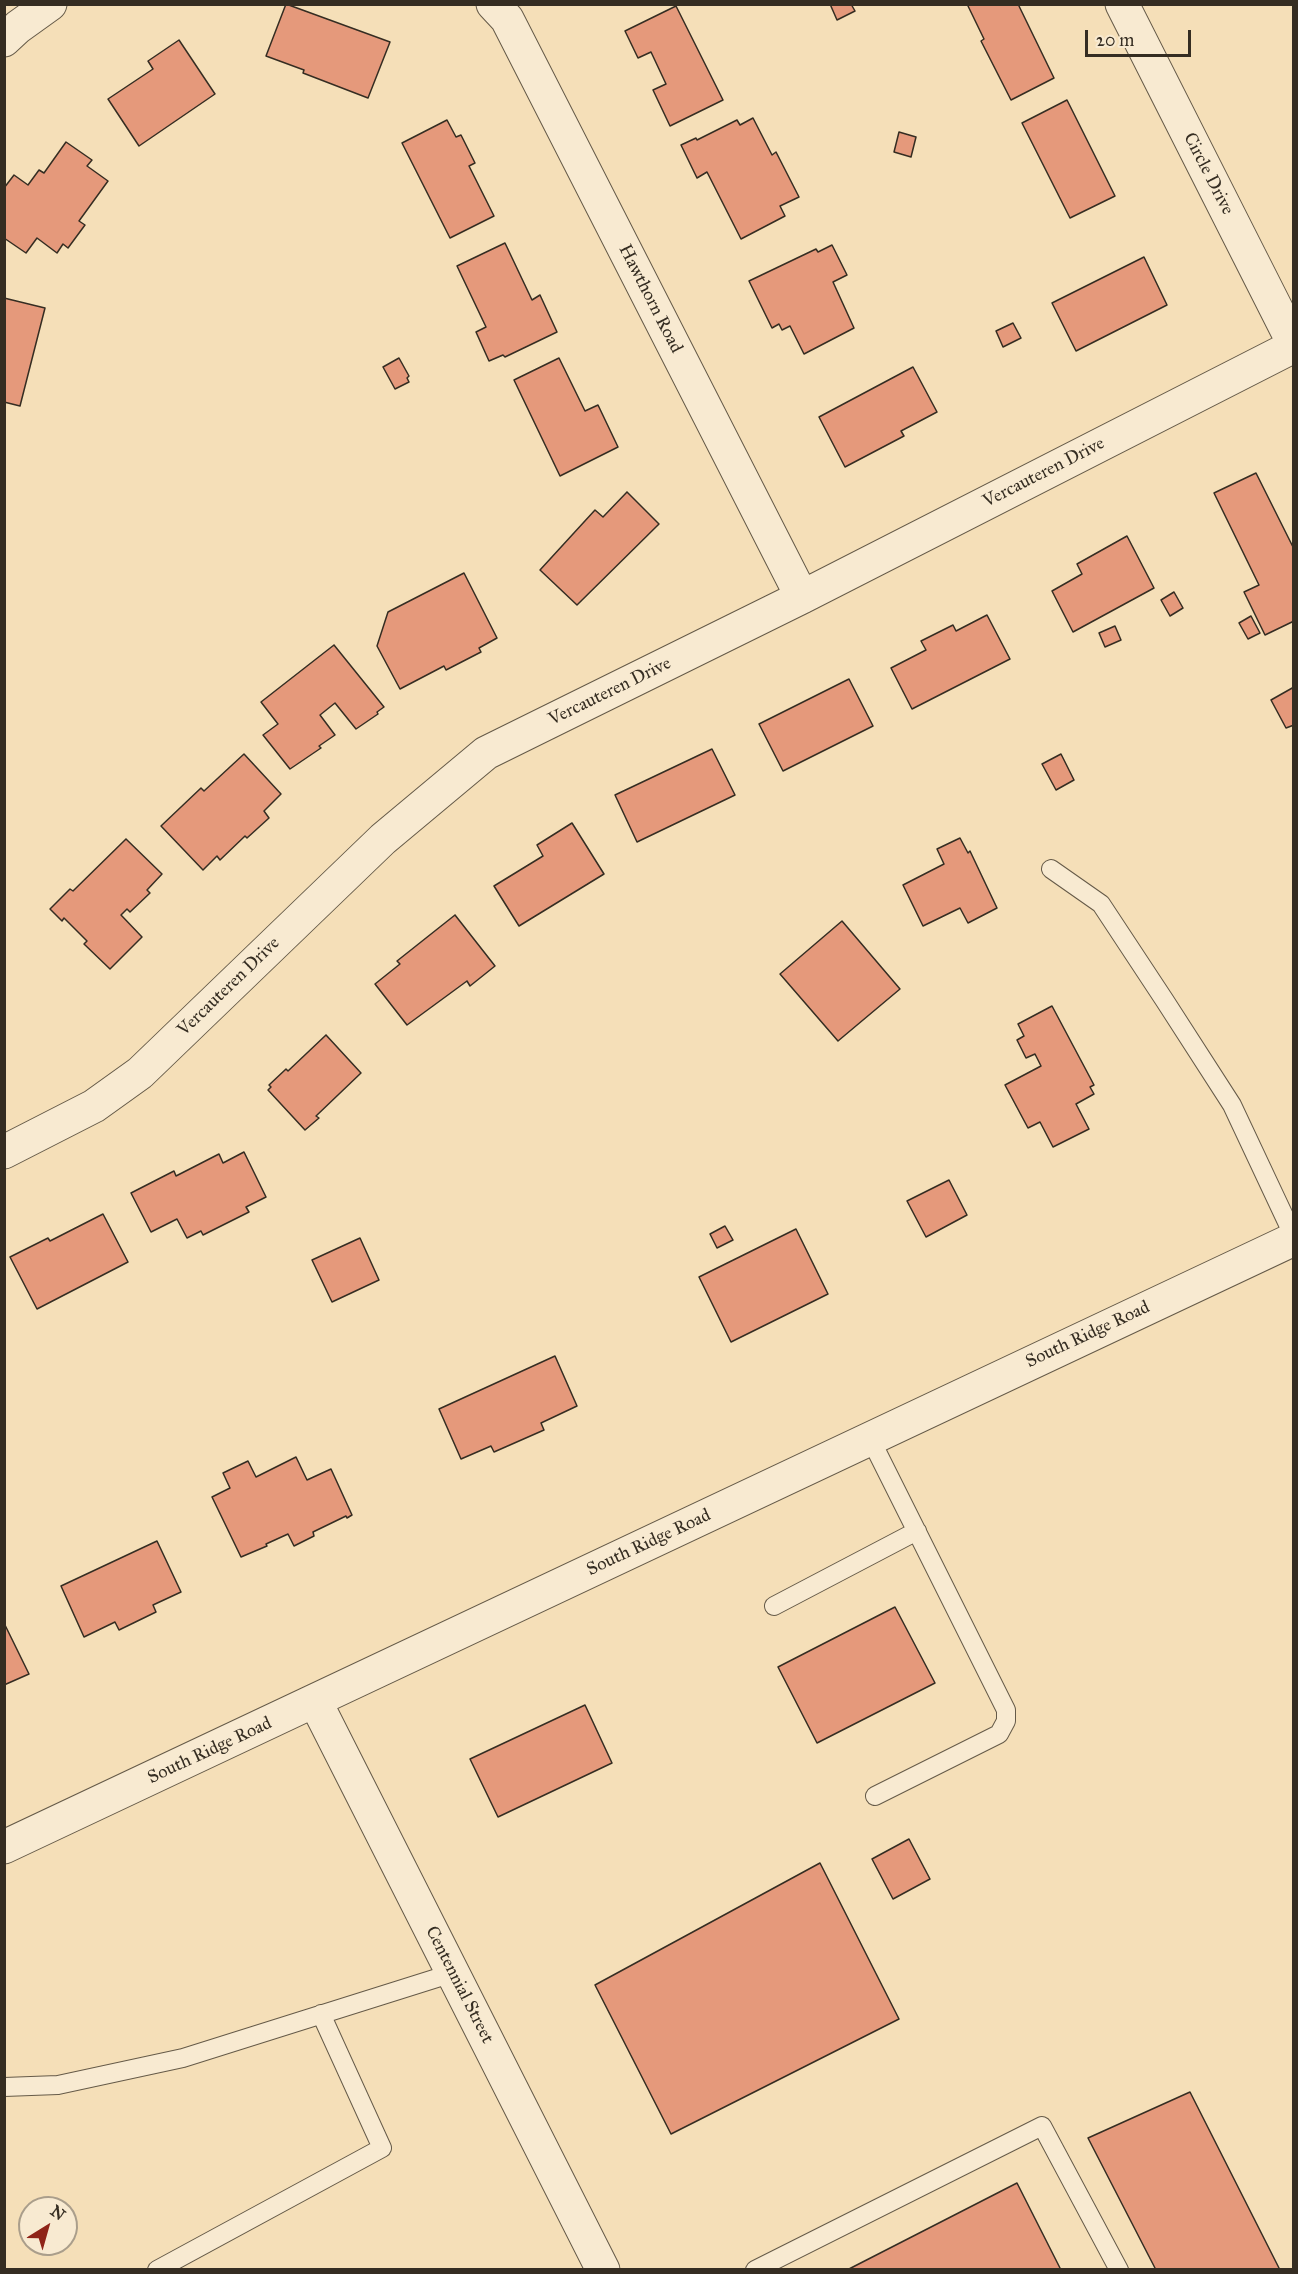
<!DOCTYPE html>
<html>
<head>
<meta charset="utf-8">
<style>
	body { margin:0 }
	#map { position:relative; width:1298px; height:2274px; overflow:hidden; background:#f5dfb8; font-family:"IM FELL Great Primer",serif }
	canvas { display:block }
	.frame { position:absolute; inset:0; border:6px solid #352d22; pointer-events:none }
	.north { position:absolute; left:18px; top:2196px; width:60px; height:60px; box-sizing:border-box; background:#f8ead1; border:2px solid #aa9e8b; border-radius:50%; rotate:37deg; font-size:16px; font-weight:700; line-height:24px; text-align:center; color:#352d22 }
	.north::after { content:''; display:block; margin:auto; width:21px; height:27px; background:#8f2418; clip-path:polygon(50% 0,100% 100%,50% 72%,0 100%) }
	.scale { position:absolute; left:1085px; top:30px; width:106px; height:27px; box-sizing:border-box; border:3px solid #352d22; border-top:0; padding-left:8px; font-size:18px; line-height:21px; white-space:nowrap; color:#352d22; -webkit-text-stroke:4px #f8ead1; paint-order:stroke }
</style>
</head>
<body>
<div id="map">
<canvas width="1298" height="2274"></canvas>
<div class="frame"></div>
<div class="north">N</div>
<div class="scale">20 m</div>
</div>
<script>
const c = document.querySelector('canvas').getContext('2d');
c.lineJoin = 'round';
function fill(path, color) { c.fillStyle = color; c.fill(path, 'evenodd'); }
const shape = rows => new Path2D(rows.map(r => 'M' + r).join(''));
function strokePath(path, color, width, dash) { c.strokeStyle = color; c.lineWidth = width; c.lineCap = dash ? 'butt' : 'round'; c.setLineDash(dash || []); c.stroke(path); }
function label(font, color, halo, rows, align = 'center') {
  c.font = font + ' "IM FELL Great Primer",serif'; c.lineWidth = 5; c.setLineDash([]); c.textBaseline = 'middle'; c.strokeStyle = halo; c.fillStyle = color; for (const [text, x, y, turn = 0] of rows) {
    c.save(); c.translate(x, y); c.rotate((+turn || 0) * Math.PI / 180); c.textAlign = isNaN(turn) ? turn : align; if (halo) c.strokeText(text, 0, 0); c.fillText(text, 0, 0); c.restore();
  }
}
const building = shape([
	[286,4,390,42,368,98,303,73,304,70,266,56,286,4],
	[830,4,851,4,855,11,837,20,830,4],
	[971,4,1018,4,1054,78,1011,100,981,41,984,39,968,6,971,4],
	[676,6,723,100,670,126,653,90,666,84,651,52,638,58,625,31,676,6],
	[179,40,215,94,139,146,108,99,153,69,148,61,179,40],
	[1067,100,1115,196,1070,218,1022,123,1067,100],
	[753,118,772,155,776,152,799,197,780,206,785,216,741,239,707,172,697,178,681,145,696,138,697,140,737,120,740,125,753,118],
	[447,120,456,137,461,135,475,163,469,166,494,216,450,238,402,143,447,120],
	[899,132,916,137,911,157,894,152,899,132],
	[66,142,92,160,87,166,108,181,79,221,85,225,68,248,63,244,57,253,37,238,26,253,4,238,4,188,14,175,28,185,39,170,44,173,66,142],
	[505,243,532,300,540,295,557,332,505,357,503,355,489,361,476,332,486,327,457,266,505,243],
	[832,245,847,275,833,282,854,328,804,354,790,326,782,330,779,324,772,328,749,281,816,249,818,252,832,245],
	[1144,257,1167,305,1076,351,1052,303,1144,257],
	[4,298,45,308,20,406,4,402,4,298],
	[1013,323,1021,338,1003,347,996,331,1013,323],
	[399,358,409,376,407,378,409,382,395,389,383,367,399,358],
	[559,358,585,411,598,405,618,447,560,476,514,380,559,358],
	[913,367,937,412,901,431,904,436,845,467,819,417,913,367],
	[1256,473,1294,549,1294,621,1265,635,1244,592,1259,585,1214,493,1256,473],
	[627,492,659,524,577,605,540,570,595,510,603,517,627,492],
	[1127,536,1154,588,1073,632,1052,591,1082,574,1077,564,1127,536],
	[464,573,497,638,479,648,481,652,446,670,444,666,400,689,377,646,388,612,464,573],
	[1174,592,1183,608,1170,616,1161,600,1174,592],
	[987,615,1010,659,912,709,891,668,926,650,921,641,953,625,956,631,987,615],
	[1251,616,1260,633,1248,639,1239,623,1251,616],
	[1115,626,1121,640,1105,647,1099,633,1115,626],
	[334,645,384,707,377,712,378,714,356,729,335,703,320,715,335,735,319,746,321,748,290,769,263,735,278,724,261,702,334,645],
	[849,679,873,726,783,771,759,724,849,679],
	[1294,687,1294,725,1286,728,1271,700,1294,687],
	[712,749,735,795,637,842,615,795,712,749],
	[244,754,281,794,264,811,269,818,247,838,245,836,220,860,217,856,203,870,161,826,201,788,204,791,244,754],
	[1061,754,1074,780,1056,790,1042,764,1061,754],
	[572,823,604,874,519,926,494,886,543,856,537,845,572,823],
	[960,838,968,853,970,851,997,908,968,923,960,908,923,926,903,885,944,864,937,849,960,838],
	[126,839,162,874,147,890,150,893,130,912,127,909,121,915,142,937,110,969,84,944,87,941,64,918,62,921,50,909,70,889,73,891,126,839],
	[455,915,495,966,470,986,467,981,407,1025,375,984,400,964,397,961,455,915],
	[842,921,900,989,838,1041,780,974,842,921],
	[1052,1006,1094,1085,1090,1087,1094,1094,1076,1104,1089,1129,1053,1147,1040,1122,1028,1128,1005,1085,1041,1066,1035,1054,1026,1058,1017,1040,1024,1036,1018,1024,1052,1006],
	[326,1035,361,1073,316,1116,319,1118,305,1130,268,1090,271,1087,269,1085,286,1069,288,1071,326,1035],
	[244,1152,266,1197,246,1207,249,1212,203,1235,201,1231,187,1238,177,1219,151,1232,131,1193,174,1171,176,1176,219,1154,223,1163,244,1152],
	[949,1180,967,1215,926,1237,907,1201,949,1180],
	[103,1214,128,1262,37,1309,10,1257,48,1238,50,1241,103,1214],
	[725,1226,733,1240,717,1248,710,1234,725,1226],
	[796,1229,828,1294,731,1342,699,1277,796,1229],
	[360,1238,379,1280,332,1302,312,1260,360,1238],
	[555,1356,577,1406,541,1423,544,1430,494,1452,491,1446,461,1459,439,1409,555,1356],
	[296,1457,307,1480,331,1469,352,1515,347,1518,346,1516,313,1532,314,1536,294,1546,288,1534,266,1544,267,1546,241,1557,212,1497,230,1488,223,1473,248,1461,256,1477,296,1457],
	[157,1541,181,1592,153,1605,156,1612,119,1630,115,1622,84,1637,61,1586,157,1541],
	[895,1607,935,1683,817,1743,778,1667,895,1607],
	[4,1623,29,1674,4,1685,4,1623],
	[585,1705,612,1763,498,1817,470,1759,585,1705],
	[909,1839,930,1879,893,1899,872,1859,909,1839],
	[820,1863,899,2019,671,2134,595,1985,820,1863],
	[1190,2092,1280,2270,1156,2270,1088,2138,1190,2092],
	[1017,2183,1061,2270,847,2270,1017,2183]
]);
fill(building, '#e5997b');
strokePath(building, '#352d22', 1.5);
const service = shape([
	[1051,869,1101,904,1165,1001,1232,1105,1294,1237],
	[870,1438,1006,1710,1006,1721,999,1734,875,1796],
	[774,1606,917,1531],
	[4,2087,58,2085,183,2058,453,1973],
	[157,2270,382,2148,321,2014],
	[755,2270,1042,2126,1119,2270]
]);
const minor = shape([
	[493,4,507,19,802,597],
	[1122,4,1294,344],
	[4,40,18,27,50,4],
	[4,1152,94,1106,140,1073,383,839,486,753,802,597,1294,346],
	[315,1701,603,2270],
	[4,1847,1294,1239]
]);
strokePath(service, '#655a48', 20);
strokePath(minor, '#655a48', 35);
strokePath(service, '#f8ead1', 18);
strokePath(minor, '#f8ead1', 33);
label('18px', '#352d22', '#f8ead1', [
	["Circle Drive",1208,174,63],
	["Hawthorn Road",650,299,63],
	["Vercauteren Drive",1044,473,-27],
	["Vercauteren Drive",610,692,-26],
	["Vercauteren Drive",229,987,-44],
	["South Ridge Road",1088,1335,-25],
	["South Ridge Road",649,1543,-25],
	["South Ridge Road",210,1751,-25],
	["Centennial Street",459,1985,63]
]);
</script>
</body>
</html>
